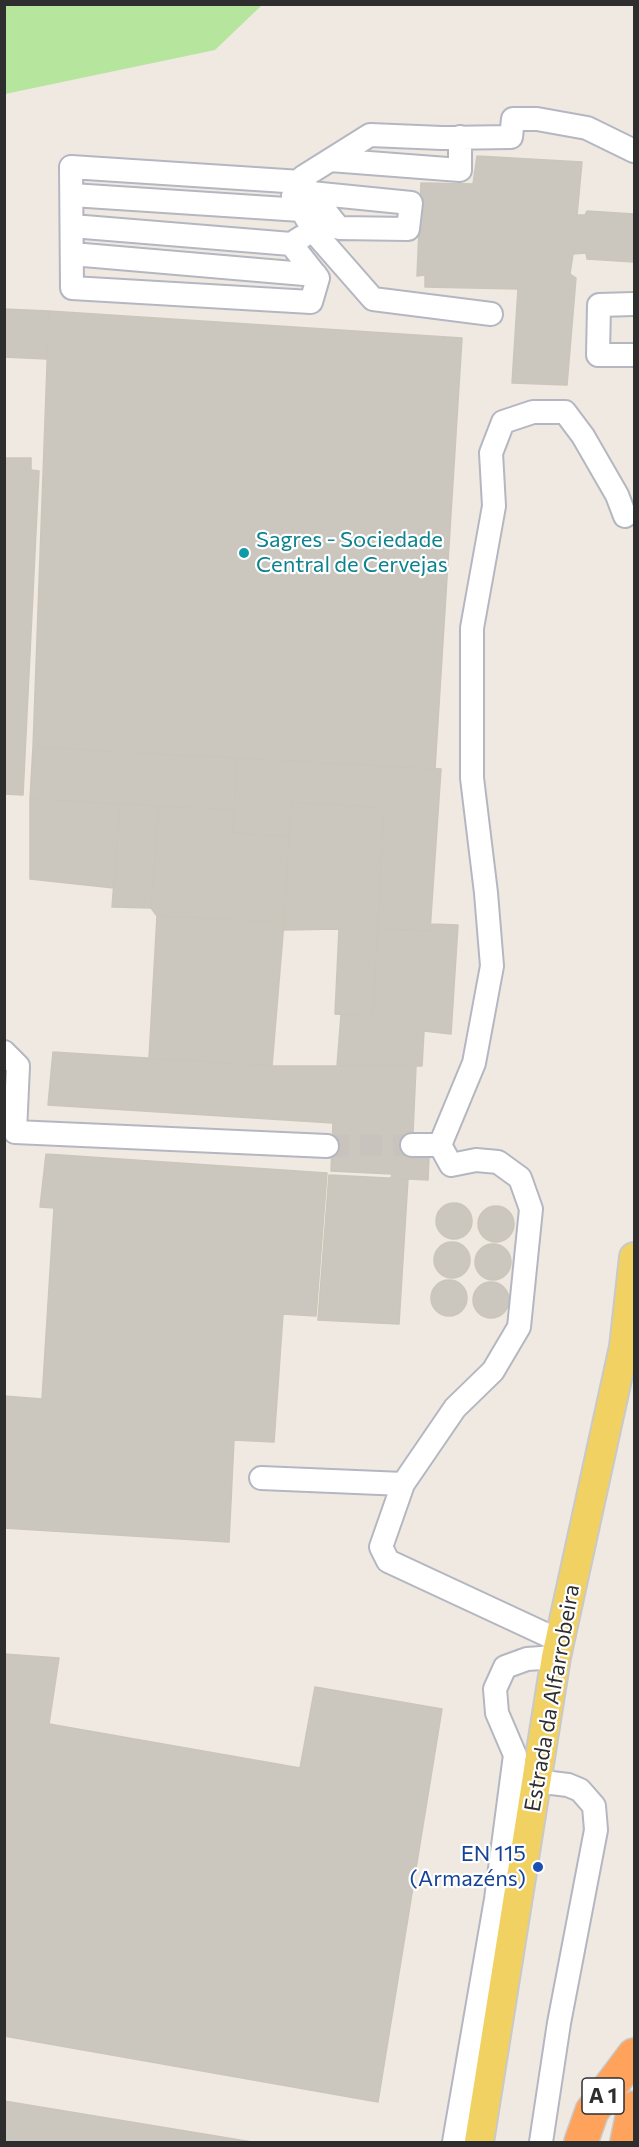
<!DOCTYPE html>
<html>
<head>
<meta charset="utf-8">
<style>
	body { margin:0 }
	#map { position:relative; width:639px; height:2147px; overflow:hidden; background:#efe9e1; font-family:Commissioner,sans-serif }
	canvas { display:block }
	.frame { position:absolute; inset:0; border:6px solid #2e2e2e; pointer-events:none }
</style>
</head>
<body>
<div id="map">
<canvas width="639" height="2147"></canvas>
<div class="frame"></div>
</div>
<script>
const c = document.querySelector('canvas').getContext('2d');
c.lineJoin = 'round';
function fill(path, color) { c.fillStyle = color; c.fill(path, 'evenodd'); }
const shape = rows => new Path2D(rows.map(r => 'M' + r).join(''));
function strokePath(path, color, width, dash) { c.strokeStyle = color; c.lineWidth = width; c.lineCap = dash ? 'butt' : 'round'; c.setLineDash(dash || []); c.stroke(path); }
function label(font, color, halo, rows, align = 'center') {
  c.font = font + ' Commissioner,sans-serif'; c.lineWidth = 4.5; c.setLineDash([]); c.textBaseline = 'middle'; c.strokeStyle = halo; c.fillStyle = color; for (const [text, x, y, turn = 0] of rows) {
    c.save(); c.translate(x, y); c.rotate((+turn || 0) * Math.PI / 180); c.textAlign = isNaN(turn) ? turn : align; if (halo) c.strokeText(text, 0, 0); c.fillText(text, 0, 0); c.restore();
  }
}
fill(shape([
	[5,4,262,4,262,5,215,50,5,94]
]), '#b6e59e');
const building = shape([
	[477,156,582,162,577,215,585,215,587,211,634,214,634,262,587,259,586,253,573,254,570,274,576,278,567,385,512,383,518,289,425,287,425,275,417,276,421,183,473,184,477,156],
	[4,309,49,311,47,359,4,357,4,309],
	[49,311,462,338,435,769,33,747,49,311],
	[4,458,31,458,31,470,39,471,23,795,4,794,4,458],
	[33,747,237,758,234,810,30,799,33,747],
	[237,758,441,769,430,931,378,929,384,808,291,802,289,836,233,833,237,758],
	[30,799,120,804,114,888,30,879,30,799],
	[291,802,384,808,373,1016,335,1014,339,929,284,930,291,802],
	[120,804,159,806,151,908,112,907,120,804],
	[159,806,234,810,233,833,289,836,284,922,157,916,151,908,159,806],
	[157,916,284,922,272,1066,149,1058,157,916],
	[431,924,458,925,451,1034,424,1031,422,1066,337,1066,341,1015,373,1016,378,929,430,931,431,924],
	[53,1052,272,1066,416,1066,412,1155,429,1157,428,1180,391,1178,392,1174,331,1171,333,1123,48,1105,53,1052],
	[46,1154,327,1173,316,1316,283,1314,274,1442,234,1440,229,1542,4,1528,4,1396,42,1399,54,1208,40,1207,46,1154],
	[329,1175,408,1179,399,1324,318,1320,329,1175],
	'436 1221a18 18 0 1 1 36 0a18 18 0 1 1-36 0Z',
	'478 1224a18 18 0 1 1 36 0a18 18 0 1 1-36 0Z',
	'434 1260a18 18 0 1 1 36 0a18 18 0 1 1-36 0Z',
	'475 1262a18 18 0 1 1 36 0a18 18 0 1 1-36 0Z',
	'431 1298a18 18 0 1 1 36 0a18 18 0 1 1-36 0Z',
	'473 1300a18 18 0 1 1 36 0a18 18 0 1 1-36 0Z',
	[4,1654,59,1658,49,1724,300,1768,315,1687,442,1709,378,2102,4,2036,4,1654],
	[4,2101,252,2142,4,2142,4,2101]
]);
fill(building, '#cbc7bf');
strokePath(building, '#cbc5ba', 1.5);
strokePath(shape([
	[327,1146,412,1145]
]), '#c8c4bd', 22, [22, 11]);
const minor = shape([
	[330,160,460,170,460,137],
	[72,195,301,210],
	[72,226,291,244,302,237],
	[291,244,318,278,311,302,72,288,71,167,301,182,311,193,339,228,408,229,411,203,311,193],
	[72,254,316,275],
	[634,304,599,305,598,355,634,355],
	[491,314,373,299,316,234,293,196,303,177,370,135,442,138,511,137,513,119,537,119,587,128,634,151],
	[4,1052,18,1066,15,1132,327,1146],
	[412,1145,440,1145],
	[261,1478,403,1484,455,1408,493,1371,519,1327,531,1209,520,1178,498,1162,476,1160,451,1165,440,1145,474,1063,492,966,486,893,472,778,472,628,494,506,491,453,503,422,533,412,565,412,583,436,617,495,625,516],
	[403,1484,381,1547,388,1561,560,1641],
	[535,1781,568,1785,580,1790,594,1806,596,1830,559,2023,541,2142],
	[454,2142,496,1899,515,1755,497,1713,495,1689,505,1667,527,1659,556,1657]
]);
const major = shape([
	[479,2142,556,1657,624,1347,634,1257]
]);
const highway = shape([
	[581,2142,592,2111,634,2055],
	[627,2142,634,2108]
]);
strokePath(minor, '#b4b7c1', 26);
strokePath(major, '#c9c9c9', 32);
strokePath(highway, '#c9c9c9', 36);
strokePath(minor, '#fff', 22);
strokePath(major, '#f2d163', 28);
strokePath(highway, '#ffa35c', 33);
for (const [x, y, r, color] of [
	[244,553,6,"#0f9aa8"],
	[538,1867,6,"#1a4fb4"]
]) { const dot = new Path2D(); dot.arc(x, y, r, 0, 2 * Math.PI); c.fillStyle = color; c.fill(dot); strokePath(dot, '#fff', 2); }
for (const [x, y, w] of [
	[603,2096,42]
]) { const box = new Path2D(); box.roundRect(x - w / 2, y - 18, w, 36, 4.5); c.fillStyle = '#fff'; c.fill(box); strokePath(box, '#2e2e2e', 1.5); }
label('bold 21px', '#2e2e2e', null, [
	["A 1",603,2096]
]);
label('22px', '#0d838f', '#fff', [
	["Sagres - Sociedade",256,540],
	["Central de Cervejas",256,565]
], 'left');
label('22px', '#2e2e2e', '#fff', [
	["Estrada da Alfarrobeira",552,1698,-80]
]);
label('22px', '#164399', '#fff', [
	["EN 115",526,1854],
	["(Armazéns)",526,1879]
], 'right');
</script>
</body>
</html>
